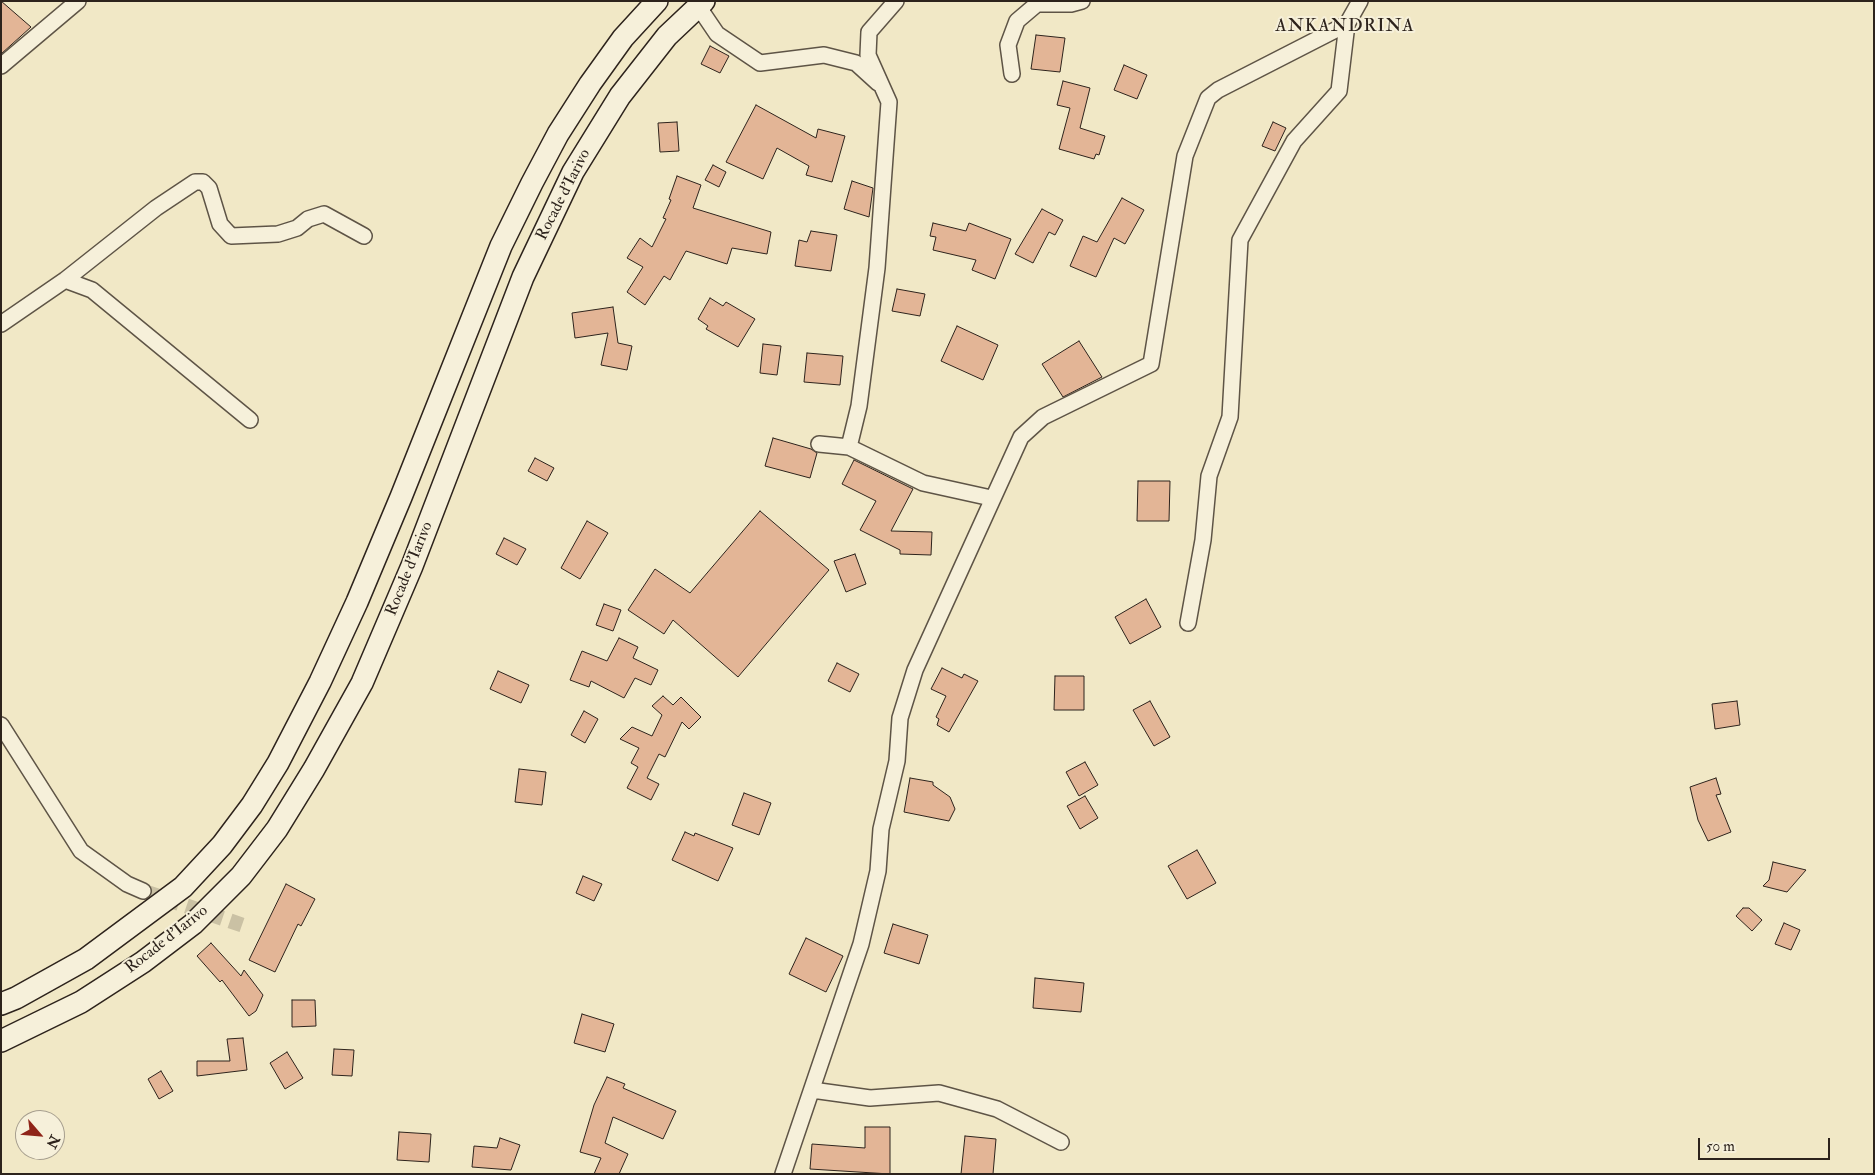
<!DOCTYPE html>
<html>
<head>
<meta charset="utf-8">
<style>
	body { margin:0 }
	#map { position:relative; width:1875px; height:1175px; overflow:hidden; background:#f1e8c6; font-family:"IM FELL Double Pica",serif }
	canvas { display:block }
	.frame { position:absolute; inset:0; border:2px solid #2d231c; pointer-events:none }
	.north { position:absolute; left:15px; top:1110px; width:50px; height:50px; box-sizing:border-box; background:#f6f0da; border:1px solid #a69e8e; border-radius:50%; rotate:117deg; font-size:14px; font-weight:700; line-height:20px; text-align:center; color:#2d231c }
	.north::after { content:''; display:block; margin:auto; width:18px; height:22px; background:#8f2418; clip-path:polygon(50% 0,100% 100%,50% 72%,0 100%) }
	.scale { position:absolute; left:1698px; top:1138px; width:132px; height:22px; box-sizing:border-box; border:2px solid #2d231c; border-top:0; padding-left:6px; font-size:15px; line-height:18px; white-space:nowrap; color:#2d231c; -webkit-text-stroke:4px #f6f0da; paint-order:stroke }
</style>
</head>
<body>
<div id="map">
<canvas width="1875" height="1175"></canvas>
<div class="frame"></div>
<div class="north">N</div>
<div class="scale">50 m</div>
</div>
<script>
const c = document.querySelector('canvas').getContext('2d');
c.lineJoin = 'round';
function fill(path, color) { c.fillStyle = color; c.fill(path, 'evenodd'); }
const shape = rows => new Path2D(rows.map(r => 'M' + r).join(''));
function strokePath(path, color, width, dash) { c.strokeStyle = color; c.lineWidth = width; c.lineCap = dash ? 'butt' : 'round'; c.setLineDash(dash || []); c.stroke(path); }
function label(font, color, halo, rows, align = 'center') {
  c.font = font + ' "IM FELL Double Pica",serif'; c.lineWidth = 4; c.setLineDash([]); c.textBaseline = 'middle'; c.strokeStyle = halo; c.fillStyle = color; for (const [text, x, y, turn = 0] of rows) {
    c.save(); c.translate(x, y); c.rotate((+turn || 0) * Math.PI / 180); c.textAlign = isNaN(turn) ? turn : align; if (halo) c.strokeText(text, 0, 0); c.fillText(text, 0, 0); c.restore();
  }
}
const building = shape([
	[1,1,31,27,1,54,1,1],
	[1036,35,1065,38,1060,72,1031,69,1036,35],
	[710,46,729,56,720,73,701,64,710,46],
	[1124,65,1147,75,1137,99,1114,90,1124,65],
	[1063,81,1090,88,1080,128,1105,136,1099,155,1096,154,1094,159,1059,149,1070,108,1057,105,1063,81],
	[756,105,816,138,818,129,845,136,832,182,806,175,809,166,777,148,763,179,726,162,756,105],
	[677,122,679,151,660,152,658,123,677,122],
	[1273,122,1286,128,1275,151,1262,146,1273,122],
	[713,165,726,172,719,187,705,180,713,165],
	[677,176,701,185,693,208,771,232,767,254,732,248,727,264,686,251,670,280,664,276,645,305,627,292,643,267,627,258,640,238,652,247,666,219,663,218,671,200,669,199,677,176],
	[852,181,873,188,869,217,844,209,852,181],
	[1122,198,1144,210,1125,244,1114,238,1096,277,1070,266,1083,236,1097,242,1122,198],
	[1042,209,1063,220,1055,235,1049,232,1033,263,1015,254,1042,209],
	[933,223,966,231,969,223,1011,239,995,279,972,270,976,260,933,250,936,237,930,236,933,223],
	[811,231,837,235,831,271,795,266,799,240,807,242,811,231],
	[897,289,925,294,920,316,892,311,897,289],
	[710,298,723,306,726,302,755,319,738,347,706,329,708,326,698,319,710,298],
	[613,307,618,343,632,346,627,370,601,365,608,333,575,338,572,313,613,307],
	[957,326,998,345,983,380,941,361,957,326],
	[1079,341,1102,377,1063,397,1042,364,1079,341],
	[763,344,781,346,777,375,760,373,763,344],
	[807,353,843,356,840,385,804,382,807,353],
	[773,438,811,449,817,453,810,478,765,466,773,438],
	[535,458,554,468,547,481,528,471,535,458],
	[854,460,913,489,891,531,932,532,931,555,900,554,900,550,860,530,876,501,842,484,854,460],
	[1138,481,1170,481,1169,521,1137,521,1138,481],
	[760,511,829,570,738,677,673,620,664,634,628,610,655,569,690,593,760,511],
	[587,521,608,533,580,579,561,568,587,521],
	[504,538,526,549,517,565,496,554,504,538],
	[855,554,866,584,846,592,834,561,855,554],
	[1146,599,1161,627,1130,644,1115,617,1146,599],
	[604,604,621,610,613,631,596,625,604,604],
	[619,638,638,647,633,658,658,670,651,685,635,678,624,698,591,681,589,687,570,680,582,651,607,661,619,638],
	[837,663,859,674,850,692,828,681,837,663],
	[942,668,962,678,964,674,978,681,949,732,937,725,939,719,936,717,946,696,931,689,942,668],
	[498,671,529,685,521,703,490,689,498,671],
	[1055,676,1084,676,1084,710,1054,710,1055,676],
	[663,696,673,705,681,697,701,717,689,729,682,722,665,757,659,754,647,778,659,784,651,800,627,788,638,767,631,763,639,748,620,739,632,727,652,736,662,715,652,706,663,696],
	[1150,701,1170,737,1154,746,1133,710,1150,701],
	[1737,701,1740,725,1715,729,1712,704,1737,701],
	[584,711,598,719,585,743,571,735,584,711],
	[1085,762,1098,785,1079,796,1066,772,1085,762],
	[519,769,546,772,542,805,515,802,519,769],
	[910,778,933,782,933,785,950,797,955,809,949,821,904,812,910,778],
	[1716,778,1721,794,1716,795,1731,832,1708,841,1698,820,1690,787,1716,778],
	[744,793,771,803,759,835,732,825,744,793],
	[1085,796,1098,818,1080,829,1067,806,1085,796],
	[685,832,694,836,695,833,733,848,718,881,672,860,685,832],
	[1197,850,1216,883,1187,899,1168,866,1197,850],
	[1773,862,1806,870,1787,892,1763,886,1769,880,1773,862],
	[583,876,602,884,594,901,576,893,583,876],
	[286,884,315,899,301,926,298,924,275,972,249,960,286,884],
	[1743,908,1749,908,1762,920,1752,931,1736,916,1743,908],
	[1784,923,1800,930,1791,950,1775,944,1784,923],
	[893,924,928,935,919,964,884,953,893,924],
	[806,938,843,956,826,992,789,974,806,938],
	[211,943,241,976,244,970,263,995,256,1011,249,1016,222,980,220,982,197,956,211,943],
	[1035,978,1084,983,1081,1012,1033,1008,1035,978],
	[292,1000,315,1000,316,1026,292,1027,292,1000],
	[582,1014,614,1024,605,1052,574,1043,582,1014],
	[243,1038,247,1070,197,1076,197,1061,230,1061,227,1039,243,1038],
	[334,1049,354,1050,352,1076,332,1075,334,1049],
	[287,1052,303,1078,285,1089,270,1063,287,1052],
	[161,1071,173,1091,159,1099,148,1079,161,1071],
	[607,1077,625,1084,623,1088,676,1111,663,1139,613,1117,605,1143,628,1154,619,1174,594,1174,601,1158,580,1152,594,1105,607,1077],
	[865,1127,890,1127,890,1174,810,1169,812,1144,865,1148,865,1127],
	[399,1132,431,1134,429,1162,397,1160,399,1132],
	[965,1136,996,1139,993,1174,961,1174,965,1136],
	[500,1138,520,1145,511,1170,472,1167,474,1146,497,1148,500,1138]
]);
fill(building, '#e3b596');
strokePath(building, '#2d231c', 1);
strokePath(shape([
	[143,891,242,925]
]), '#cac1a4', 15, [15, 8]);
const street = shape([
	[698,6,717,34,760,63,824,55,856,63,878,83],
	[1347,24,1360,1],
	[1,66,78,1],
	[1012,74,1008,45,1017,21,1037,4,1071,4,1082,1],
	[65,280,92,290,250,420],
	[1,324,65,280,156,208,195,182,203,182,209,188,220,224,231,236,278,234,297,228,308,219,324,214,364,236],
	[819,444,849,447,923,483,991,498],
	[849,447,859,406,877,268,889,102,868,55,869,32,896,1],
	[1,725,81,851,127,884,143,891],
	[812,1090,870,1098,939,1093,997,1109,1061,1142],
	[783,1174,861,944,878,871,881,829,897,761,900,718,915,670,1021,437,1043,417,1151,364,1185,156,1208,98,1218,90,1347,24,1339,91,1294,141,1240,240,1230,417,1209,476,1203,540,1188,623]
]);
const secondary = shape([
	[1,1004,16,998,86,959,183,887,222,845,252,805,278,763,320,682,357,602,401,497,501,246,532,183,558,134,590,84,623,38,657,1],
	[1,1041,81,1002,143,962,193,924,241,876,277,829,314,769,362,683,412,566,523,277,573,172,620,96,667,36,704,1]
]);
strokePath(street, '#5e5446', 18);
strokePath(secondary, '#2d231c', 24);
strokePath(street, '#f6f0da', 15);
strokePath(secondary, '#f6f0da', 21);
label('16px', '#2d231c', '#f6f0da', [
	["Rocade d'Iarivo",564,195,-63],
	["Rocade d'Iarivo",410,569,-68],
	["Rocade d'Iarivo",167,940,-38]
]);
c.letterSpacing = '1px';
label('18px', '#2d231c', '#f6f0da', [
	["ANKANDRINA",1345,27]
]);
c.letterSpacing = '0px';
</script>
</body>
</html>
